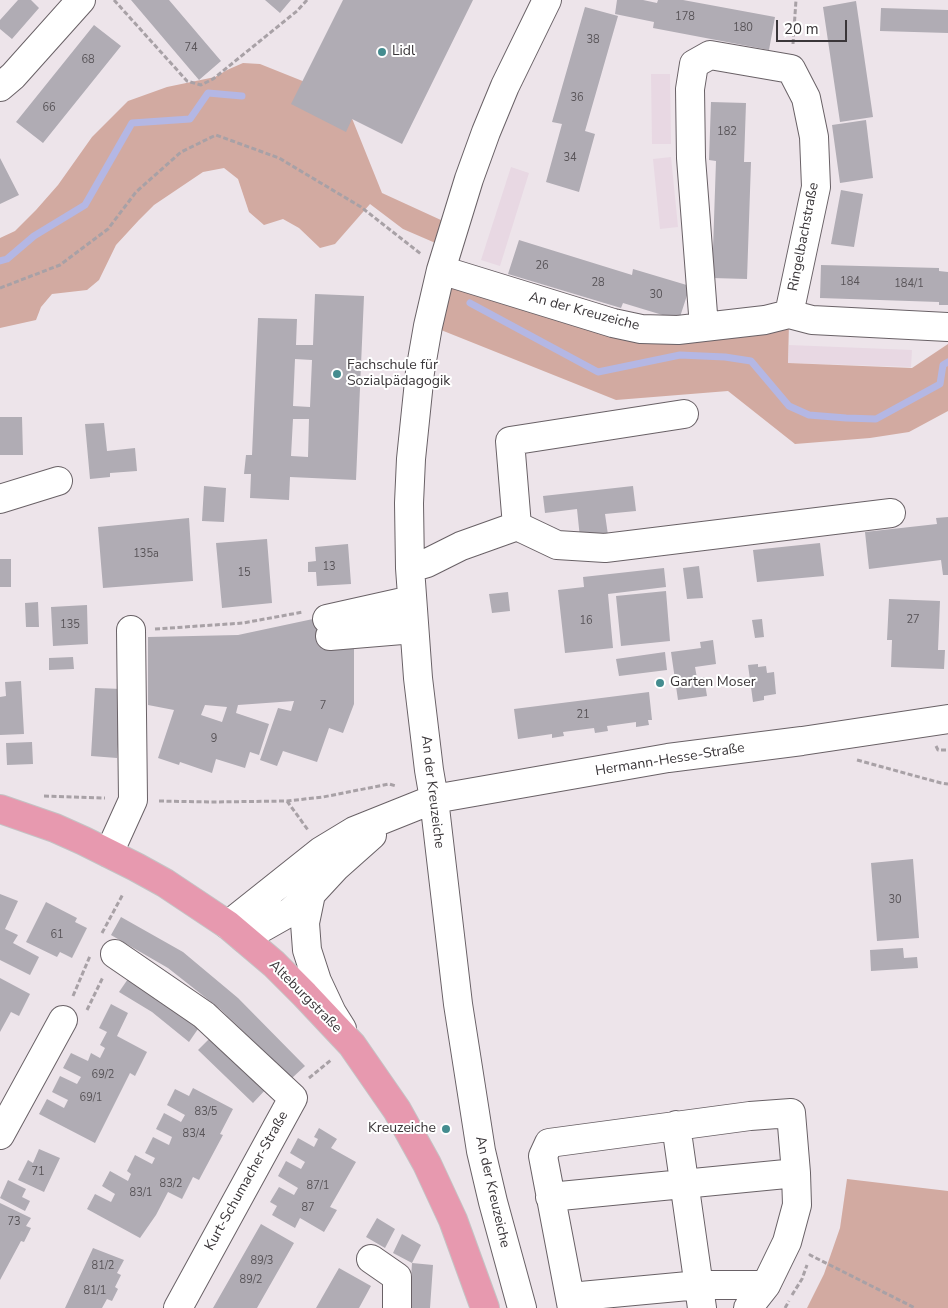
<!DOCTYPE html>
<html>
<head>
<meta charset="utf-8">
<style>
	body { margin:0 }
	#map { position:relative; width:948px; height:1308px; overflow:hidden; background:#ede4ea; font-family:"Nunito Sans",sans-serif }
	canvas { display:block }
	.scale { position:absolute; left:776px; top:20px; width:71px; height:22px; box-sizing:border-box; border:2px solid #3a3639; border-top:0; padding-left:6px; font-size:15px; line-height:18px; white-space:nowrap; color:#3a3639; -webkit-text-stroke:4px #fff; paint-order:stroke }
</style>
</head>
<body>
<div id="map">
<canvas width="948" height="1308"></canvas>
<div class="scale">20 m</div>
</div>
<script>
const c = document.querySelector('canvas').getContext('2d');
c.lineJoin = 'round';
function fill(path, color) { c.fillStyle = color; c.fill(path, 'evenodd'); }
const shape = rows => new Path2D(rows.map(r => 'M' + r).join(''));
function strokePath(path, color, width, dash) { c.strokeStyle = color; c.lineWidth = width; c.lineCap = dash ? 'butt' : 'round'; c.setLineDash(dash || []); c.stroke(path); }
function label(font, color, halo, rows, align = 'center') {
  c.font = font + ' "Nunito Sans",sans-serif'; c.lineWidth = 4; c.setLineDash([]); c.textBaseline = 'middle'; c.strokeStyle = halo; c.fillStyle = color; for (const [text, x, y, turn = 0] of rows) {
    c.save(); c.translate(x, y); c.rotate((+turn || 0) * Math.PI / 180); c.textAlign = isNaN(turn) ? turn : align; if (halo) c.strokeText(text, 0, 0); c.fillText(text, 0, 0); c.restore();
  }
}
fill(shape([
	[651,74,670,74,671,144,652,144],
	[671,157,678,227,660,229,653,159],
	[511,167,529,173,500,266,481,260],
	[789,345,912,350,911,367,788,363]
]), '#e8d8e3');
fill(shape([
	[243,63,260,64,305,82,345,101,382,193,454,226,447,248,403,229,370,204,335,244,320,248,299,228,283,219,264,225,249,212,238,179,224,168,203,172,154,205,139,220,116,245,99,280,87,290,52,294,41,307,36,320,0,328,0,238,15,231,36,210,58,185,92,137,128,101,167,87,215,77,227,70],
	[450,274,584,319,789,323,788,363,912,368,948,344,948,411,909,432,870,438,795,444,728,391,616,400,436,328],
	[847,1179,948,1191,948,1308,807,1308,824,1274,840,1228]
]), '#d2aaa1');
strokePath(shape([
	[0,261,7,259,34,236,85,205,132,123,190,119,208,93,242,96],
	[470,303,598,372,680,355,725,357,751,361,789,406,809,415,846,418,876,419,940,384,943,365,948,362]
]), '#b4b7e4', 7);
fill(shape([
	[18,0,31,0,39,8,12,39,0,29,0,20],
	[131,0,169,0,221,61,199,80],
	[265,0,291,0,280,13],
	[343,0,473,0,402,144,352,119,346,132,291,104],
	[617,0,643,0,657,3,658,0,683,0,775,17,769,50,653,28,654,22,615,14],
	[856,1,873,117,840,122,823,7],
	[585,7,618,16,585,131,595,134,579,192,546,182,562,124,552,122],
	[881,8,948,10,948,33,880,31],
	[94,25,121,46,43,143,16,122],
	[711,102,746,103,744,162,751,162,747,279,712,278,716,161,709,160],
	[866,120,873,178,840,183,832,125],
	[0,158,19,195,0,204],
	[841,190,863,194,854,247,831,244],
	[519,240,632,275,633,269,690,286,679,320,623,303,621,308,508,274],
	[821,265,939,268,939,271,948,272,948,305,939,305,939,302,820,298],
	[315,294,364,296,356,480,290,477,289,500,250,498,251,474,244,474,246,455,252,455,258,318,297,319,296,345,313,345],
	[295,359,312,360,310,407,293,406],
	[293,419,309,419,308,457,291,456],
	[0,417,22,417,23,455,0,455],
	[104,423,107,451,135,448,137,471,110,473,110,477,90,479,85,424],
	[204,486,226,488,224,522,202,521],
	[633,486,636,511,605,514,608,535,580,538,577,509,545,513,543,496],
	[948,517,948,575,943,575,941,560,869,569,865,532,937,524,936,518],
	[189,518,193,581,103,588,98,527],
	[267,539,272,603,222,608,216,543],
	[820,543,824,576,757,582,753,550],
	[348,544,351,584,317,586,316,572,308,572,308,562,316,561,315,547],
	[0,559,11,559,11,587,0,587],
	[699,566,703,598,687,599,683,568],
	[664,568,666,587,608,594,613,648,565,653,558,590,584,587,583,577],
	[666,591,670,641,621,646,616,596],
	[508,592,510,611,492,613,489,594],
	[889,599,940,601,938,650,945,650,944,669,891,667,892,640,887,640],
	[38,602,39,627,26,627,25,603],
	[87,605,88,644,53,646,51,607],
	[327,616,332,648,354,648,354,704,343,733,329,728,317,762,283,751,277,766,260,760,278,708,291,711,294,701,238,705,236,713,269,724,259,755,250,752,245,768,216,759,212,773,180,762,179,765,158,758,174,710,148,705,148,637,238,635],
	[205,705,227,707,222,722,201,715],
	[762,619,764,637,755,638,752,620],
	[713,640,716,664,695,667,697,678,704,677,707,696,678,700,671,652,701,648,700,642],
	[665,652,667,670,619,676,616,659],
	[73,657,74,669,49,670,49,658],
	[758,664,758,667,766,666,767,673,774,672,776,694,764,696,764,700,753,702,748,665],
	[21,681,24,734,0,735,0,697,6,696,5,682],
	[95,688,122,689,117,758,91,756],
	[649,692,652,720,648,720,649,725,636,727,636,722,607,726,608,731,595,733,594,728,563,732,564,736,552,738,552,734,518,739,514,709],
	[32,742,33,764,7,765,6,743],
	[913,859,919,938,877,941,871,863],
	[0,894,18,901,5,929,18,935,13,943,39,957,30,975,0,960],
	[46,902,77,918,75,922,87,928,72,958,60,952,57,957,26,942],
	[121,917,183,952,238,998,305,1066,292,1078,220,1009,168,968,111,935],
	[903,948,904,958,917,957,918,968,871,971,870,950],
	[130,976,200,1026,189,1042,152,1012,119,992],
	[0,978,30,994,19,1016,11,1012,0,1032],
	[111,1004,128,1013,117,1036,147,1052,135,1076,130,1073,95,1143,39,1114,47,1099,64,1108,68,1100,52,1092,60,1076,77,1084,81,1077,63,1068,71,1053,88,1061,91,1053,100,1058,105,1048,100,1045,107,1032,99,1028],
	[212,1036,267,1088,253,1103,198,1050],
	[193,1088,233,1109,220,1134,223,1135,199,1180,193,1177,182,1199,168,1192,156,1215,140,1238,87,1209,95,1194,111,1202,115,1194,102,1186,110,1171,128,1181,131,1174,127,1171,135,1155,152,1164,155,1158,145,1153,153,1137,169,1145,172,1137,156,1129,164,1113,181,1122,185,1115,167,1105,175,1089,189,1096],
	[319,1128,337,1139,331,1148,356,1162,330,1207,337,1210,324,1232,300,1218,295,1228,272,1215,277,1206,270,1202,279,1187,294,1195,298,1188,278,1176,286,1161,301,1169,305,1162,290,1153,298,1138,314,1147,318,1139,314,1137],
	[39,1149,60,1158,44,1192,18,1180,28,1160,33,1163],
	[8,1180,26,1189,22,1197,30,1201,25,1211,0,1198],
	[0,1203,31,1218,26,1226,31,1228,24,1242,21,1241,0,1280],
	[377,1218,395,1229,385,1248,366,1237],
	[261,1224,294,1243,257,1308,213,1308],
	[402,1234,421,1245,412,1263,393,1253],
	[93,1248,124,1260,117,1273,121,1275,115,1287,118,1289,112,1301,107,1299,102,1308,65,1308],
	[412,1263,433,1265,430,1308,409,1308],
	[339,1268,371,1286,359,1308,316,1308]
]), '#b0acb4');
const minor = shape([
	[0,87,13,76,81,0],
	[441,270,613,323,641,329,678,330,765,320,789,314,812,320,948,327],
	[704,327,691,158,690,89,694,64,710,55,791,69,806,98,814,137,816,187,789,314],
	[0,499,58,481],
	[517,526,510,441,684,414],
	[410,568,427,563,461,546,517,526,557,545,605,548,891,513],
	[327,619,412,600],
	[330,636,414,629],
	[109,853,133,800,131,630],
	[311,894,305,923,307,950,317,981,332,1013,342,1029],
	[228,925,321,851,354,831,434,799,668,758,802,741,948,719],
	[244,938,290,912,311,894,336,867,372,835],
	[115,954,204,1015,293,1098,178,1308],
	[676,1125,702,1308],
	[0,1135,63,1020],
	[550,1197,796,1173],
	[371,1259,397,1277,397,1308],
	[570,1297,699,1285,766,1285],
	[522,1308,493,1202,481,1151,458,1004,434,799,429,770,418,678,410,568,409,503,411,459,420,372,428,326,441,270,469,179,486,132,505,86,547,0],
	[572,1308,543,1156,549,1143,750,1116,791,1113,796,1173,797,1205,787,1242,766,1285,748,1308]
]);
const major = shape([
	[0,809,55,828,84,841,136,867,165,883,228,925,274,964,305,995,352,1045,397,1110,427,1164,453,1220,485,1308]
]);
strokePath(minor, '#696166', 30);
strokePath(major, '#c4c3c4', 30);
strokePath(shape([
	[114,0,187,81,201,85,213,79,297,11,307,0],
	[793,44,796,0],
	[0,288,60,265,108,229,136,192,181,152,216,135,279,158,361,207,421,254],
	[155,629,243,623,303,612],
	[936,746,938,750,948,750],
	[857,760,941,783,948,784],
	[44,796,105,798],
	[159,801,211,802,287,801,323,797,389,784,396,786],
	[287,801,308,830],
	[102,933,123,894],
	[73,996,90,956],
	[87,1010,103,977],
	[309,1078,331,1060],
	[811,1254,810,1255,915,1308],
	[792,1295,802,1279,807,1265],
	[785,1308,789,1301]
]), '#a8a1a6', 3, [5, 2.5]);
strokePath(minor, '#fff', 28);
strokePath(major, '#e799af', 28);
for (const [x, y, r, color] of [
	[382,52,5,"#448c8f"],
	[337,374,5,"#448c8f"],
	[660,683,5,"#448c8f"],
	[446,1129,5,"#448c8f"]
]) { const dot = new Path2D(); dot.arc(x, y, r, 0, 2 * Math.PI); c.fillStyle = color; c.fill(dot); strokePath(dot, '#fff', 2); }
label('11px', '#585458', null, [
	["178",685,17],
	["180",743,28],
	["38",593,40],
	["74",191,48],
	["68",88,60],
	["36",577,98],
	["66",49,108],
	["182",727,132],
	["34",570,158],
	["26",542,266],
	["184",850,282],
	["28",598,283],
	["184/1",909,284],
	["30",656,295],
	["135a",146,554],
	["13",329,567],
	["15",244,573],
	["27",913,620],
	["16",586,621],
	["135",70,625],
	["7",323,706],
	["21",583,715],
	["9",214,739],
	["30",895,900],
	["61",57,935],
	["69/2",103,1075],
	["69/1",91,1098],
	["83/5",206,1112],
	["83/4",194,1134],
	["71",38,1172],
	["83/2",171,1184],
	["87/1",318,1186],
	["83/1",141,1193],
	["87",308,1208],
	["73",14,1222],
	["89/3",262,1261],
	["81/2",103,1266],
	["89/2",251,1280],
	["81/1",95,1291]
]);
label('14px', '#3a3639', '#fff', [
	["Lidl",392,52],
	["Fachschule für",347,366],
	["Sozialpädagogik",347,382],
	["Garten Moser",670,683],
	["Kreuzeiche",436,1129,"right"]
], 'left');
label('14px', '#3a3639', '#fff', [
	["Ringelbachstraße",804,237,-79],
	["An der Kreuzeiche",584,312,15],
	["Hermann-Hesse-Straße",670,760,-9],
	["An der Kreuzeiche",432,792,83],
	["Alteburgstraße",305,997,45],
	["Kurt-Schumacher-Straße",247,1181,-61],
	["An der Kreuzeiche",492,1192,77]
]);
</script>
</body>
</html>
